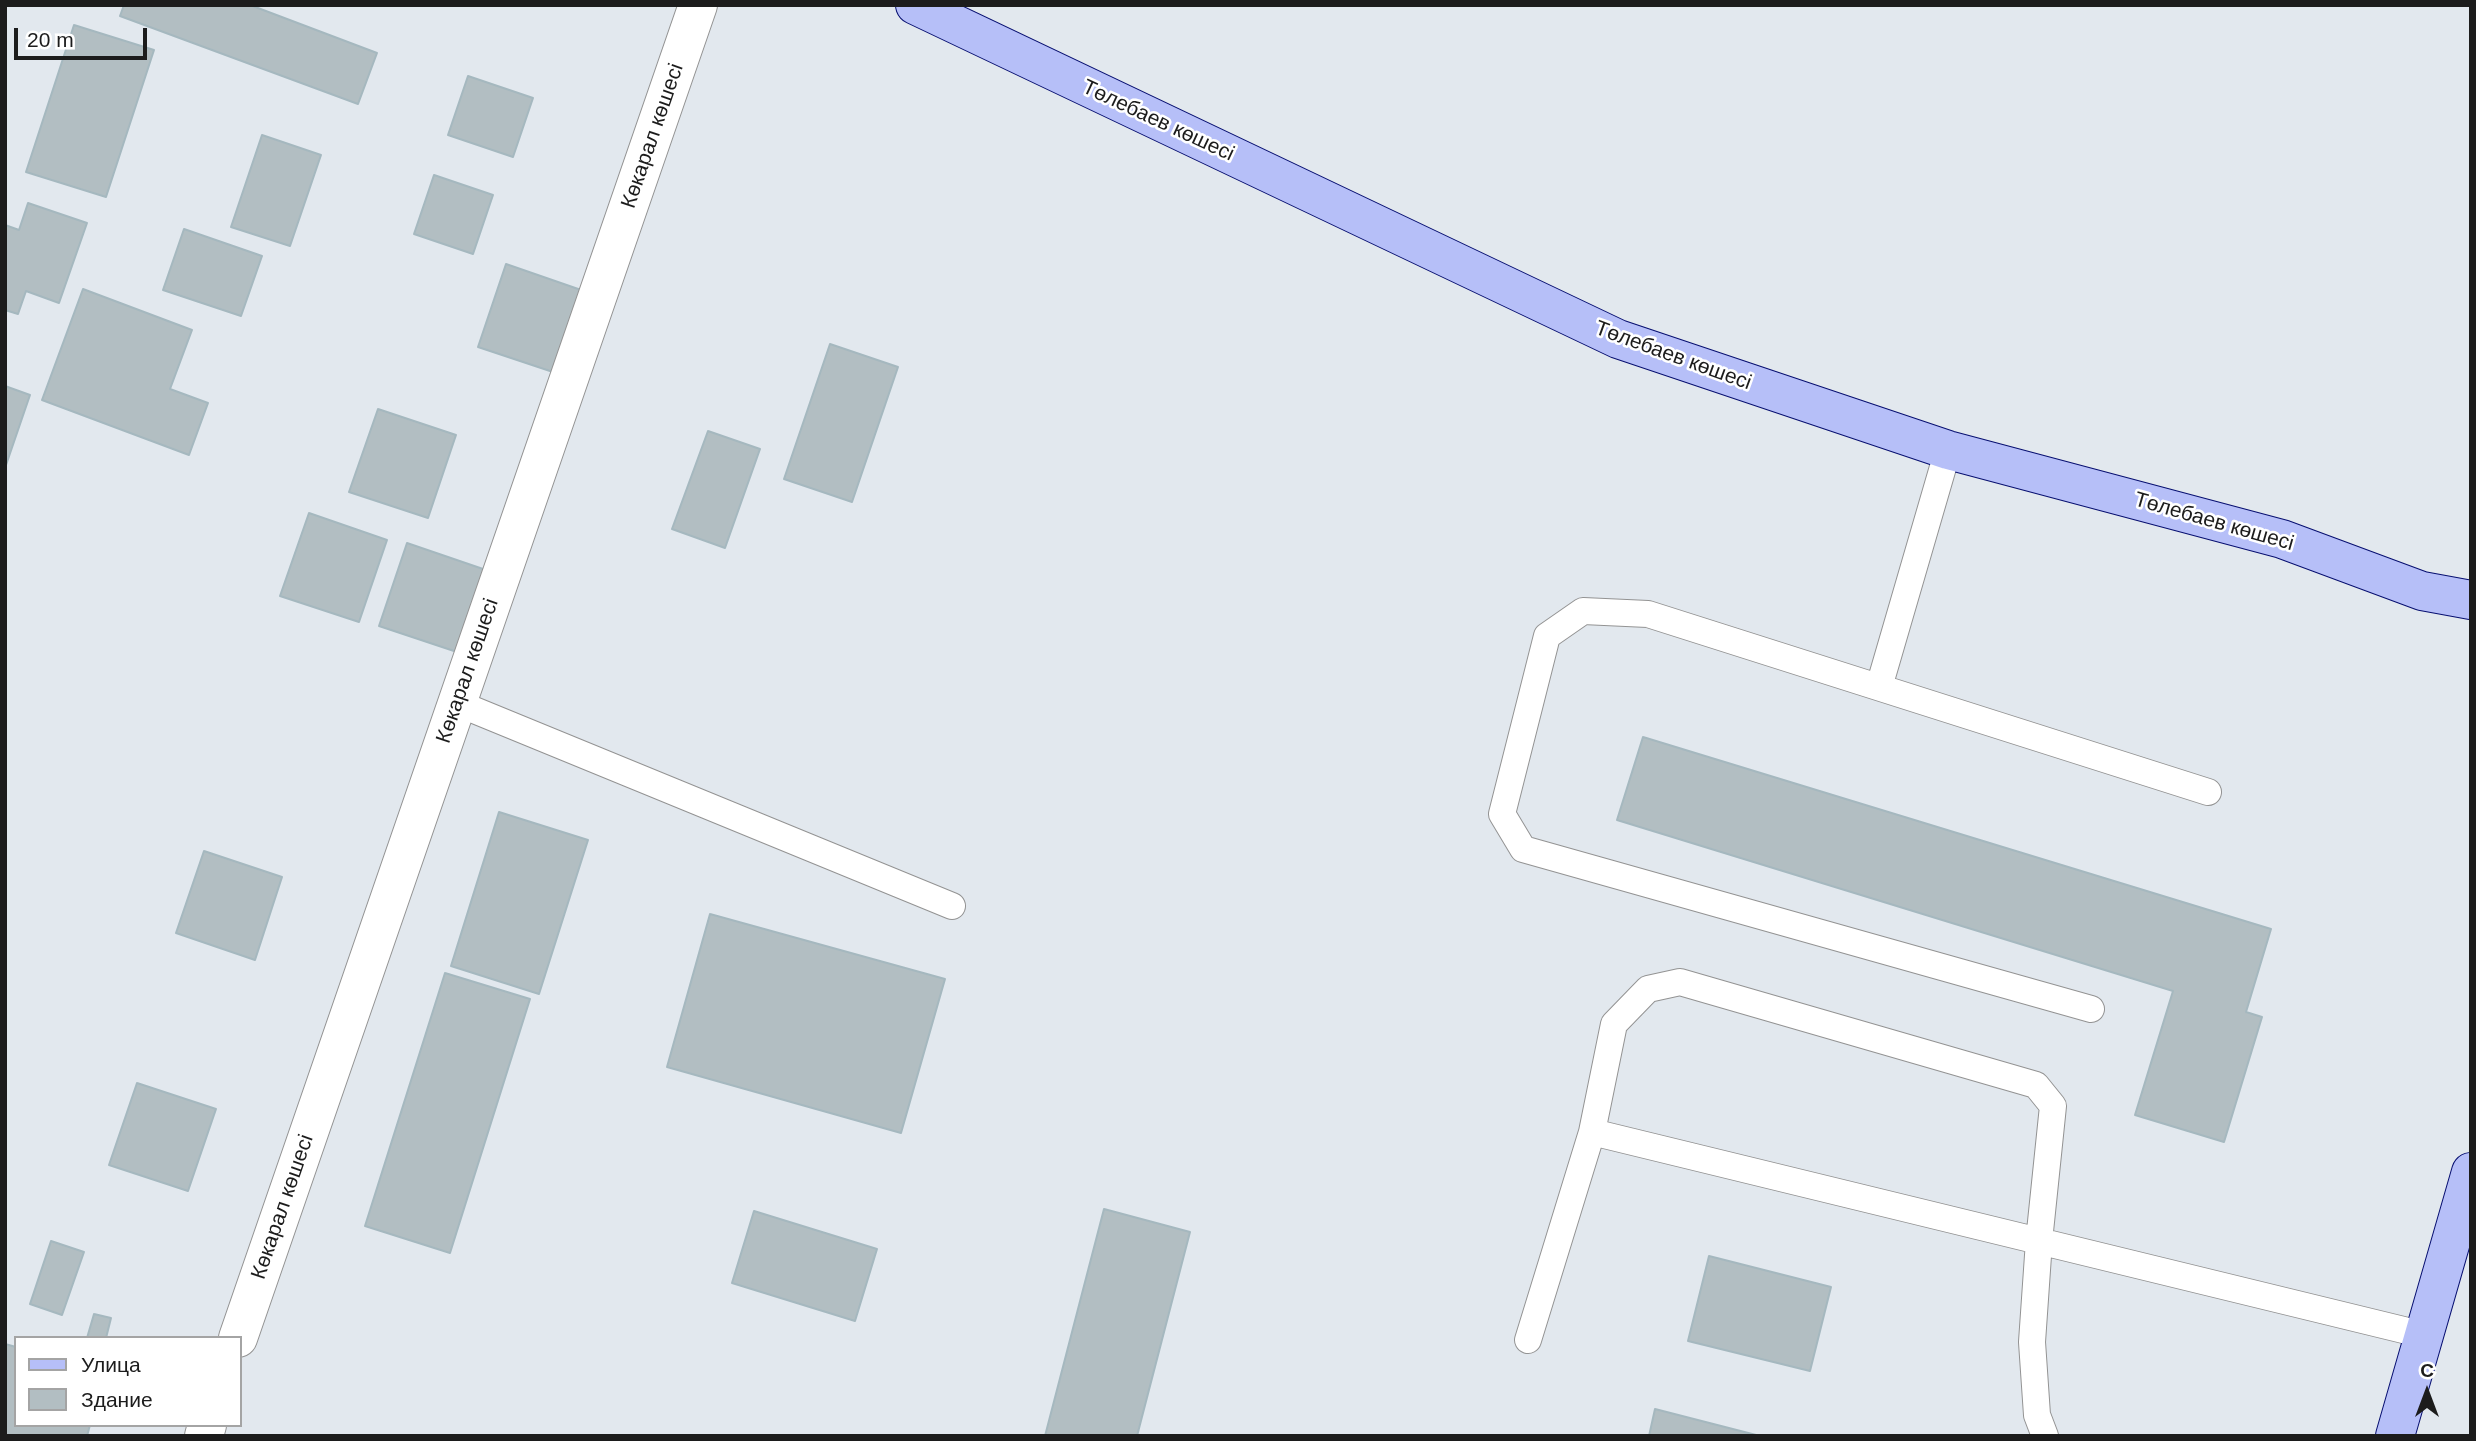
<!DOCTYPE html>
<html>
<head>
<meta charset="utf-8">
<style>
	body { margin:0 }
	#map { position:relative; width:2476px; height:1441px; overflow:hidden; background:#e2e8ee; font-family:Helvetica,sans-serif }
	canvas { display:block }
	.frame { position:absolute; inset:0; border:7px solid #1c1c1c; pointer-events:none }
	.legend { position:absolute; left:14px; top:1336px; width:228px; height:91px; box-sizing:border-box; background:#fff; border:2px solid #a4a4a4; margin:0; padding:9px 12px; list-style:none; font-size:21px; color:#1c1c1c }
	.legend li { display:flex; align-items:center; gap:14px; height:35px }
	.legend b { width:35px; border:2px solid #a4a4a4 }
	.north { position:absolute; left:2392px; top:1357px; width:70px; height:70px; -webkit-text-stroke:5px #fff; paint-order:stroke; rotate:0deg; font-size:19px; font-weight:700; line-height:28px; text-align:center; color:#1c1c1c }
	.north::after { content:''; display:block; margin:auto; width:24px; height:32px; background:#1c1c1c; clip-path:polygon(50% 0,100% 100%,50% 72%,0 100%) }
	.scale { position:absolute; left:14px; top:28px; width:133px; height:32px; box-sizing:border-box; border:4px solid #1c1c1c; border-top:0; padding-left:9px; font-size:21px; line-height:24px; white-space:nowrap; color:#1c1c1c; -webkit-text-stroke:5px #fff; paint-order:stroke }
</style>
</head>
<body>
<div id="map">
<canvas width="2476" height="1441"></canvas>
<div class="frame"></div>
<ul class="legend">
<li><b style="height:9px;background:#b6bff8"></b>Улица</li>
<li><b style="height:19px;background:#b2bec2"></b>Здание</li>
</ul>
<div class="north">С</div>
<div class="scale">20 m</div>
</div>
<script>
const c = document.querySelector('canvas').getContext('2d');
c.lineJoin = 'round';
function fill(path, color) { c.fillStyle = color; c.fill(path, 'evenodd'); }
const shape = rows => new Path2D(rows.map(r => 'M' + r).join(''));
function strokePath(path, color, width, dash) { c.strokeStyle = color; c.lineWidth = width; c.lineCap = dash ? 'butt' : 'round'; c.setLineDash(dash || []); c.stroke(path); }
function label(font, color, halo, rows, align = 'center') {
  c.font = font + ' Helvetica,sans-serif'; c.lineWidth = 5; c.setLineDash([]); c.textBaseline = 'middle'; c.strokeStyle = halo; c.fillStyle = color; for (const [text, x, y, turn = 0] of rows) {
    c.save(); c.translate(x, y); c.rotate((+turn || 0) * Math.PI / 180); c.textAlign = isNaN(turn) ? turn : align; if (halo) c.strokeText(text, 0, 0); c.fillText(text, 0, 0); c.restore();
  }
}
const building = shape([
	[124,5,250,5,377,53,358,104,120,16,124,5],
	[74,25,154,50,106,197,26,172,74,25],
	[468,76,533,98,513,157,448,135,468,76],
	[262,135,321,155,290,246,231,227,262,135],
	[434,175,493,195,473,254,414,234,434,175],
	[28,203,87,223,59,303,26,291,18,314,5,310,5,225,19,230,28,203],
	[184,229,262,256,241,316,163,290,184,229],
	[506,264,584,291,556,373,478,347,506,264],
	[83,289,192,330,170,389,208,403,189,455,42,400,83,289],
	[830,344,898,367,852,502,784,479,830,344],
	[5,386,30,395,5,468,5,386],
	[378,409,456,435,428,518,349,492,378,409],
	[708,431,760,449,725,548,672,529,708,431],
	[309,513,387,540,359,622,280,596,309,513],
	[407,543,486,570,457,652,379,626,407,543],
	[1643,737,2271,929,2246,1012,2262,1017,2224,1142,2135,1115,2173,991,1617,820,1643,737],
	[499,812,588,840,539,994,451,966,499,812],
	[204,851,282,877,255,960,176,933,204,851],
	[710,914,945,979,901,1133,667,1067,710,914],
	[445,973,530,999,450,1253,365,1226,445,973],
	[137,1083,216,1109,188,1191,109,1165,137,1083],
	[1104,1209,1190,1232,1137,1436,1045,1436,1104,1209],
	[754,1211,877,1249,855,1321,732,1283,754,1211],
	[51,1241,84,1252,62,1315,30,1304,51,1241],
	[1709,1256,1831,1287,1810,1371,1688,1341,1709,1256],
	[94,1314,111,1318,106,1338,87,1338,94,1314],
	[5,1344,16,1347,16,1425,90,1425,87,1436,5,1436,5,1344],
	[1655,1409,1760,1436,1649,1436,1655,1409]
]);
fill(building, '#b2bec2');
strokePath(building, '#a5b8bf', 2);
const lane = shape([
	[1879,687,1948,450],
	[457,703,952,906],
	[2091,1009,1523,849,1502,814,1547,636,1583,611,1648,614,2208,792],
	[1592,1132,2424,1335],
	[1528,1340,1592,1132,1614,1024,1648,989,1680,982,2036,1085,2053,1106,2039,1241,2032,1342,2037,1415,2045,1436]
]);
const street = shape([
	[238,1338,698,5],
	[204,1436,207,1425]
]);
const secondary = shape([
	[915,5,1618,339,1948,450,2282,539,2422,591,2471,600],
	[2395,1436,2471,1172]
]);
strokePath(lane, '#939393', 28);
strokePath(street, '#939393', 40);
strokePath(secondary, '#070f70', 40);
strokePath(lane, '#fff', 26);
strokePath(street, '#fff', 38);
strokePath(secondary, '#b6bff8', 38);
label('21px', '#1c1c1c', '#fff', [
	["Төлебаев көшесі",1158,121,25],
	["Көкарал көшесі",653,136,-71],
	["Төлебаев көшесі",1673,356,20],
	["Төлебаев көшесі",2214,522,16],
	["Көкарал көшесі",468,671,-71],
	["Көкарал көшесі",283,1207,-71]
]);
</script>
</body>
</html>
